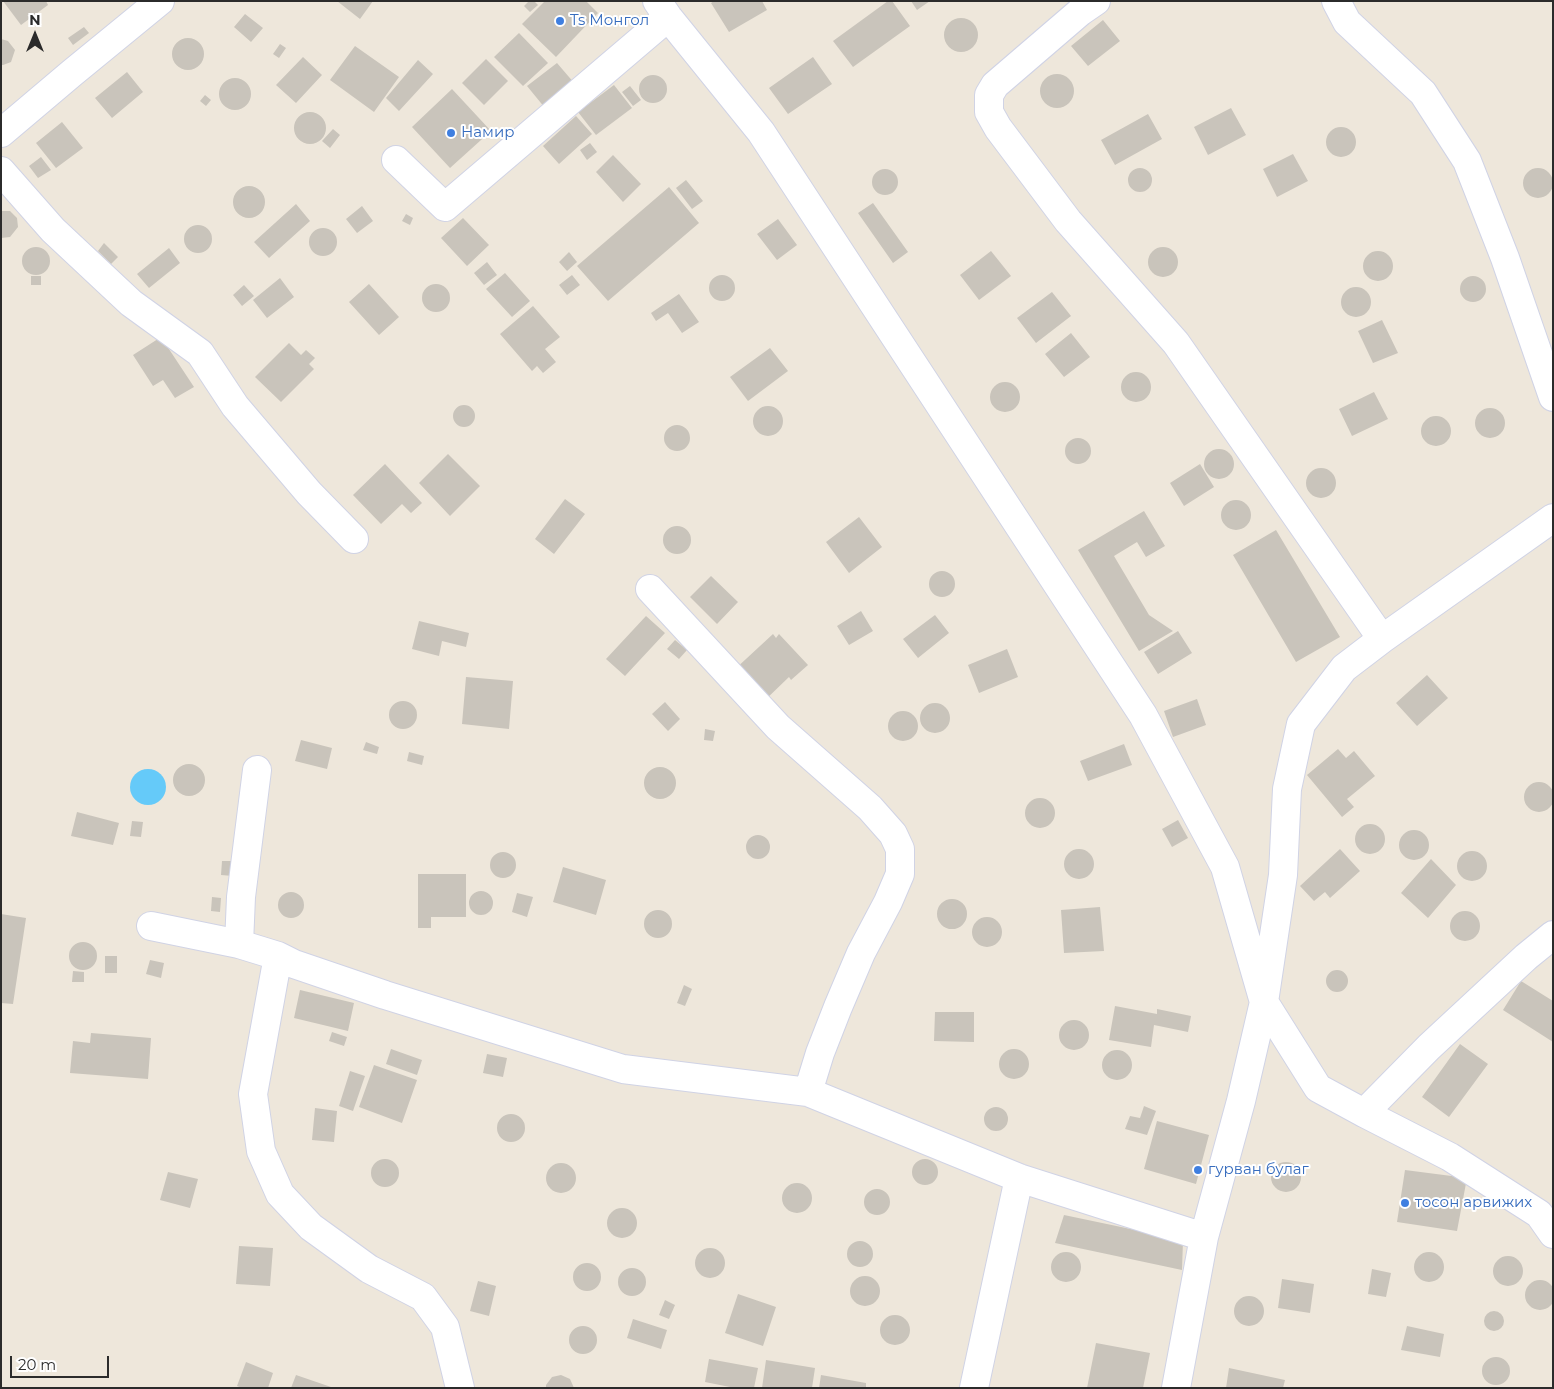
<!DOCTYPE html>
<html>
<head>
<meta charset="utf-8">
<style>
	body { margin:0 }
	#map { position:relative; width:1554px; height:1389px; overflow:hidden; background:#eee7db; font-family:Montserrat,sans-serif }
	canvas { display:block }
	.frame { position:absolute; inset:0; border:2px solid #2b2b2b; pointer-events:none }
	.north { position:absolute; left:10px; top:10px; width:50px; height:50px; -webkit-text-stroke:4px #fff; paint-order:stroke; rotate:0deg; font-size:14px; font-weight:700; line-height:20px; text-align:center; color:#2b2b2b }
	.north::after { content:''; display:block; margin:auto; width:18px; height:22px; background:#2b2b2b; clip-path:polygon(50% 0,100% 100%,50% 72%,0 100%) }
	.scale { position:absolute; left:10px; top:1356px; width:99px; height:22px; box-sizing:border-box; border:2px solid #2b2b2b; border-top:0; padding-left:6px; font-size:15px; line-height:18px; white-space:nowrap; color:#2b2b2b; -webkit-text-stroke:4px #fff; paint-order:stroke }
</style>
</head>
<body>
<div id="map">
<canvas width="1554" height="1389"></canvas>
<div class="frame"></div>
<div class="north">N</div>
<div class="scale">20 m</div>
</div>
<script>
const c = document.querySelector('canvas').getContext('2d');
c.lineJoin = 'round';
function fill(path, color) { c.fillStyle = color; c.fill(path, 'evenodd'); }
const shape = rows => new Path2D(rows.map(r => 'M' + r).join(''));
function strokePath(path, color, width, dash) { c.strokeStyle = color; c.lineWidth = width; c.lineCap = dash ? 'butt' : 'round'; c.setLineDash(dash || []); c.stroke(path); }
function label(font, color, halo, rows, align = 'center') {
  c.font = font + ' Montserrat,sans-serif'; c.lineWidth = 4; c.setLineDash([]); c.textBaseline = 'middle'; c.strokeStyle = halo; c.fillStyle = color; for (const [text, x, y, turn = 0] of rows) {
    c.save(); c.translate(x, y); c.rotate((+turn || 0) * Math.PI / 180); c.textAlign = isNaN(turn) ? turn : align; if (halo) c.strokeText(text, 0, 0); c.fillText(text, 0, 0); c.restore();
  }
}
fill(shape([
	'130 787a18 18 0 1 1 36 0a18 18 0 1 1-36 0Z'
]), '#65caf9');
fill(shape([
	[3,1,46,1,48,5,21,25],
	[337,1,373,1,360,19],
	[529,1,534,1,538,5,530,12,524,6],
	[545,1,586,1,598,13,556,57,522,24],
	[714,1,762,1,767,10,729,32,711,3],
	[888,1,892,1,910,26,853,67,833,41],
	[911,1,930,1,917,10],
	[245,14,263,28,251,42,234,27],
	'944 35a17 17 0 1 1 34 0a17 17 0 1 1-34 0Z',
	[1103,20,1120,41,1088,66,1071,46],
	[84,27,89,33,73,45,68,38],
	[519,33,548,63,523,86,494,57],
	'172 54a16 16 0 1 1 32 0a16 16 0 1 1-32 0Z',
	[1,39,8,41,15,50,11,62,3,65,1,65],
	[280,44,286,48,279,58,273,54],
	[355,46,399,77,374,112,330,80],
	[303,57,322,75,296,103,276,85],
	[813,57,832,84,788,114,769,88],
	[486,59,508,81,484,105,462,83],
	[418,60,433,74,399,111,386,98],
	[557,63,575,84,545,108,527,86],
	[127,72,143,92,112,118,95,98],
	'1040 91a17 17 0 1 1 34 0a17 17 0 1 1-34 0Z',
	'639 89a14 14 0 1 1 28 0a14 14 0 1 1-28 0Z',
	'219 94a16 16 0 1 1 32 0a16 16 0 1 1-32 0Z',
	[614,85,632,108,596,135,578,112],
	[630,86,641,100,633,106,622,92],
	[452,89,491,131,450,168,412,127],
	[205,95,211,100,206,106,200,101],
	[1231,108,1246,135,1208,155,1194,127],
	'294 128a16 16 0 1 1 32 0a16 16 0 1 1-32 0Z',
	[1148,114,1162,139,1115,165,1101,140],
	[576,116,592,134,559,164,543,146],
	[62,122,83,148,56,168,36,143],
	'1326 142a15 15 0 1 1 30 0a15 15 0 1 1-30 0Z',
	[333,129,340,135,330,148,322,141],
	[590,143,597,152,587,160,580,150],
	[1293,154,1308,181,1277,197,1263,169],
	[613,155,641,184,623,202,596,172],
	[41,157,51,170,38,178,29,166],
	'1523 183a15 15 0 1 1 30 0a15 15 0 1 1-30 0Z',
	'1128 180a12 12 0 1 1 24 0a12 12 0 1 1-24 0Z',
	'872 182a13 13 0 1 1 26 0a13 13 0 1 1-26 0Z',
	[686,180,703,201,692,209,676,188],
	'233 202a16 16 0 1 1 32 0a16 16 0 1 1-32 0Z',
	[669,187,699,223,608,301,577,266],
	[873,203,908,252,893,263,858,213],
	[296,204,310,221,269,258,254,242],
	[362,206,373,221,357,233,346,219],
	[1,211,10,211,17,218,18,227,10,237,1,238],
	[406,214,413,218,410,225,402,221],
	[463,218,489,245,467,266,441,238],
	[778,219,797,245,777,260,757,234],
	'184 239a14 14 0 1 1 28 0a14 14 0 1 1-28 0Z',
	'309 242a14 14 0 1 1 28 0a14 14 0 1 1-28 0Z',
	[104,243,118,257,111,264,98,251],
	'1148 262a15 15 0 1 1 30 0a15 15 0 1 1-30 0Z',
	'22 261a14 14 0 1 1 28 0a14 14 0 1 1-28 0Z',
	[169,248,180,263,149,288,137,274],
	'1363 266a15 15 0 1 1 30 0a15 15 0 1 1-30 0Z',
	[991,251,1011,276,979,300,960,275],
	[569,252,577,262,567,271,559,262],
	[487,262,497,275,484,285,474,273],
	[505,273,530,301,512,317,486,289],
	[572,275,580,285,567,295,559,285],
	'709 288a13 13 0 1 1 26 0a13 13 0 1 1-26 0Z',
	'1460 289a13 13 0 1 1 26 0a13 13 0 1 1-26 0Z',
	[31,276,41,276,41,285,31,285],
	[280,278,294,297,267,318,253,300],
	[369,284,399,317,379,335,349,302],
	'422 298a14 14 0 1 1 28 0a14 14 0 1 1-28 0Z',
	[244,285,254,296,242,306,233,295],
	'1341 302a15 15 0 1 1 30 0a15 15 0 1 1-30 0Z',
	[1052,292,1071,316,1036,343,1017,318],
	[679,294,699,322,682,333,668,313,656,321,651,313],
	[533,306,560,337,545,349,556,362,543,373,537,366,532,371,500,334],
	[1382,320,1398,353,1373,363,1358,331],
	[1071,333,1090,357,1064,377,1045,354],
	[161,337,194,387,175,398,163,380,153,386,133,355],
	[289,343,301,355,306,350,315,358,309,364,314,369,281,402,255,377],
	[770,348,788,371,748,401,730,377],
	'1121 387a15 15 0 1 1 30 0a15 15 0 1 1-30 0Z',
	'990 397a15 15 0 1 1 30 0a15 15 0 1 1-30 0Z',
	[1374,392,1388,419,1352,436,1339,409],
	'453 416a11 11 0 1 1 22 0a11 11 0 1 1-22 0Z',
	'753 421a15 15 0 1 1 30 0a15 15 0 1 1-30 0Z',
	'1475 423a15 15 0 1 1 30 0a15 15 0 1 1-30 0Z',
	'1421 431a15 15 0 1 1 30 0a15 15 0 1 1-30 0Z',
	'664 438a13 13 0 1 1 26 0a13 13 0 1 1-26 0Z',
	'1065 451a13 13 0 1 1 26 0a13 13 0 1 1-26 0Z',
	'1204 464a15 15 0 1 1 30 0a15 15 0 1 1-30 0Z',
	[448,454,480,486,450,516,419,483],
	[385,464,422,503,411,513,402,504,381,524,353,495],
	[1200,464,1214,487,1184,506,1170,483],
	'1306 483a15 15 0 1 1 30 0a15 15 0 1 1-30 0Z',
	[565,499,585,514,554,554,535,539],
	'1221 515a15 15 0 1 1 30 0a15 15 0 1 1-30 0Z',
	[1144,511,1165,546,1146,557,1137,542,1114,556,1149,615,1173,631,1139,651,1078,550],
	[859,517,882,547,849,573,826,542],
	'663 540a14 14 0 1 1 28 0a14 14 0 1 1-28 0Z',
	[1276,530,1340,637,1296,662,1233,555],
	'929 584a13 13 0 1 1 26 0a13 13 0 1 1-26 0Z',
	[711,576,738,602,717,624,690,597],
	[861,611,873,631,849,645,837,626],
	[935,615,949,633,918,658,903,639],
	[646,616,665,633,625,676,606,659],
	[419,621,469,633,466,647,442,641,439,656,412,649],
	[1178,631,1192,653,1158,674,1144,652],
	[773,634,776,638,779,634,808,665,791,680,789,677,762,703,733,671],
	[675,640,687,650,679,659,667,649],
	[1007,649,1018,677,979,693,968,665],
	[1427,675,1448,698,1417,726,1396,703],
	[466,677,513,681,509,729,462,724],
	[1197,699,1206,725,1173,737,1164,711],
	'389 715a14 14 0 1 1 28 0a14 14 0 1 1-28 0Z',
	[665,702,680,719,668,731,652,714],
	'920 718a15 15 0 1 1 30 0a15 15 0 1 1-30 0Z',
	'888 726a15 15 0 1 1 30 0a15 15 0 1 1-30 0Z',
	[705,729,715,731,713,741,704,740],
	[301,740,332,748,327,769,295,761],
	[366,742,379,747,377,754,363,750],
	[1124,744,1132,765,1088,781,1080,761],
	[1338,749,1346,758,1354,751,1375,776,1347,799,1354,807,1342,817,1307,775],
	[409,752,424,756,422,765,407,761],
	'173 780a16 16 0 1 1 32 0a16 16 0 1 1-32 0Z',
	'644 783a16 16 0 1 1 32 0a16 16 0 1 1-32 0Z',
	'1524 797a15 15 0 1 1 30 0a15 15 0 1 1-30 0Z',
	'1025 813a15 15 0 1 1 30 0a15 15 0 1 1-30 0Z',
	[77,812,119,823,113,845,71,836],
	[1178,820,1188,838,1172,847,1162,829],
	[132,821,143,822,141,837,130,836],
	'1355 839a15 15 0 1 1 30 0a15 15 0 1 1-30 0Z',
	'1399 845a15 15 0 1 1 30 0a15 15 0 1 1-30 0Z',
	'746 847a12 12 0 1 1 24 0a12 12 0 1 1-24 0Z',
	'1064 864a15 15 0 1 1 30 0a15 15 0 1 1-30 0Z',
	[1340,849,1360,871,1330,898,1325,892,1314,901,1300,886],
	'1457 866a15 15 0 1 1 30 0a15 15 0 1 1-30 0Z',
	'490 865a13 13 0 1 1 26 0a13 13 0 1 1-26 0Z',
	[1431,859,1456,885,1428,918,1401,893],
	[222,861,234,861,233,876,221,875],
	[563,867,606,880,596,915,553,902],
	[418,874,466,874,466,917,431,917,431,928,418,928],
	'469 903a12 12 0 1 1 24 0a12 12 0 1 1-24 0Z',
	'278 905a13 13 0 1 1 26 0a13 13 0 1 1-26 0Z',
	[517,893,533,897,527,917,512,912],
	[212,897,221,898,220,912,211,911],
	'937 914a15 15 0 1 1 30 0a15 15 0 1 1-30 0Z',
	[1100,907,1104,951,1064,953,1061,910],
	'644 924a14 14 0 1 1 28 0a14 14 0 1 1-28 0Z',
	'1450 926a15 15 0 1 1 30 0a15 15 0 1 1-30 0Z',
	[1,914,26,918,13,1004,1,1003],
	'972 932a15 15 0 1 1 30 0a15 15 0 1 1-30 0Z',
	'69 956a14 14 0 1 1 28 0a14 14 0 1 1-28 0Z',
	[105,956,117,956,117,973,105,973],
	[150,960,164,963,161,978,146,974],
	'1326 981a11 11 0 1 1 22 0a11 11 0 1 1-22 0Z',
	[73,971,84,972,84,982,72,982],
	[1521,981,1553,1001,1553,1042,1503,1010],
	[684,985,692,989,685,1006,677,1003],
	[300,990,354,1003,348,1031,294,1018],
	[1115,1006,1157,1014,1157,1009,1191,1016,1188,1032,1154,1025,1151,1047,1109,1040],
	[935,1012,974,1012,974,1042,934,1041],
	'1059 1035a15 15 0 1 1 30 0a15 15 0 1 1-30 0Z',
	[332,1032,347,1037,344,1046,329,1041],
	[91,1033,151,1038,148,1079,70,1073,73,1041,90,1043],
	[1460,1044,1488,1064,1449,1117,1422,1097],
	'999 1064a15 15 0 1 1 30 0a15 15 0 1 1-30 0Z',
	[391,1049,422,1060,417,1075,386,1064],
	'1102 1065a15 15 0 1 1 30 0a15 15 0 1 1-30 0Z',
	[487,1054,507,1058,503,1077,483,1073],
	[374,1065,417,1080,402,1123,359,1107],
	[350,1071,365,1076,353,1111,339,1106],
	[1144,1106,1156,1111,1147,1135,1125,1129,1130,1116,1140,1118],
	'984 1119a12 12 0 1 1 24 0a12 12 0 1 1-24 0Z',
	[315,1108,337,1111,334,1142,312,1140],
	'497 1128a14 14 0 1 1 28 0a14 14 0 1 1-28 0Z',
	[1157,1121,1209,1135,1196,1184,1144,1169],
	'371 1173a14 14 0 1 1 28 0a14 14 0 1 1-28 0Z',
	'912 1172a13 13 0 1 1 26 0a13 13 0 1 1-26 0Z',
	'1271 1177a15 15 0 1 1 30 0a15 15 0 1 1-30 0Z',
	'546 1178a15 15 0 1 1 30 0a15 15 0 1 1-30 0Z',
	[1405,1170,1467,1178,1457,1231,1397,1222],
	[168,1172,198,1179,190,1208,160,1200],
	'782 1198a15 15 0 1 1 30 0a15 15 0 1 1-30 0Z',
	'864 1202a13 13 0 1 1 26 0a13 13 0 1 1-26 0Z',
	'607 1223a15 15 0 1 1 30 0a15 15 0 1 1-30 0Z',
	[1064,1215,1183,1240,1182,1270,1055,1243],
	'847 1254a13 13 0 1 1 26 0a13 13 0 1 1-26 0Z',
	[239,1246,273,1248,270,1286,236,1284],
	'695 1263a15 15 0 1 1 30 0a15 15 0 1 1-30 0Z',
	'1051 1267a15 15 0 1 1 30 0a15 15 0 1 1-30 0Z',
	'1414 1267a15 15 0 1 1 30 0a15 15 0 1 1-30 0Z',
	'1493 1271a15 15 0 1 1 30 0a15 15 0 1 1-30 0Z',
	'573 1277a14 14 0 1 1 28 0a14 14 0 1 1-28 0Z',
	'618 1282a14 14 0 1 1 28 0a14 14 0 1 1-28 0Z',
	[1372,1269,1391,1273,1386,1297,1368,1294],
	'850 1291a15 15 0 1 1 30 0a15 15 0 1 1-30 0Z',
	[1282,1279,1314,1284,1310,1313,1278,1308],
	'1525 1295a15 15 0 1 1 30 0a15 15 0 1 1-30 0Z',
	[478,1281,496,1286,489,1316,470,1311],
	[738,1294,776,1307,763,1346,725,1333],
	'1234 1311a15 15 0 1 1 30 0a15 15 0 1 1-30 0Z',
	[665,1300,675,1305,669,1319,659,1315],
	'1484 1321a10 10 0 1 1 20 0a10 10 0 1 1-20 0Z',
	'880 1330a15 15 0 1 1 30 0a15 15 0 1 1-30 0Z',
	[633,1319,667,1330,661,1349,627,1338],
	[1407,1326,1444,1334,1440,1357,1401,1350],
	'569 1340a14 14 0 1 1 28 0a14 14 0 1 1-28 0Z',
	[1096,1343,1150,1353,1143,1388,1087,1388],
	'1482 1371a14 14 0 1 1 28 0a14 14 0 1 1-28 0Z',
	[709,1359,758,1368,754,1388,735,1388,705,1382],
	[766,1360,815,1368,812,1388,762,1388],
	[246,1362,273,1373,268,1388,242,1388,237,1386],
	[1229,1368,1285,1380,1283,1388,1226,1388],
	[296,1375,331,1387,331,1388,291,1388],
	[561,1375,570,1379,574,1388,546,1388,546,1385,552,1377],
	[821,1375,866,1383,866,1388,819,1388]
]), '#c9c4bb');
const minor = shape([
	[657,1,668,17,761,132,1143,715,1225,867,1264,1002,1318,1088,1364,1113,1450,1157,1539,1214,1553,1234],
	[1096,1,1080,12,995,85,989,95,989,112,998,128,1068,221,1176,343,1382,639],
	[1336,1,1347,22,1423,93,1467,161,1505,258,1553,397],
	[1,133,72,73,160,1],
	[396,160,445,207,668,17],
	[1,171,53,230,131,303,200,353,235,406,309,493,354,539],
	[650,589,778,727,870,808,893,834,900,849,900,874,888,902,861,953,838,1007,820,1053,808,1092],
	[257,770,241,897,239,944,278,956,294,964,385,995,623,1069,808,1092,1019,1178,1204,1237],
	[151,926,239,944],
	[278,956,253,1094,261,1151,280,1194,311,1227,369,1269,423,1297,445,1327,460,1388],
	[1364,1113,1429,1047,1526,957,1553,935],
	[974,1388,1019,1178],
	[1176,1388,1204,1237,1241,1101,1264,1002,1283,875,1287,789,1301,724,1344,668,1382,639,1553,518]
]);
strokePath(minor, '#d0d3e5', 30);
strokePath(minor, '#fff', 28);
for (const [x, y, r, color] of [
	[560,21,5,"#3f7fe0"],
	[451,133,5,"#3f7fe0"],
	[1198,1170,5,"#3f7fe0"],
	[1405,1203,5,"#3f7fe0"]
]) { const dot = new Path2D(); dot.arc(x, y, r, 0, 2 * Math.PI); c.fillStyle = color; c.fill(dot); strokePath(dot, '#fff', 2); }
label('15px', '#366cbe', '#fff', [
	["Ts Монгол",570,21],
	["Намир",461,133],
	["гурван булаг",1208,1170],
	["тосон арвижих",1415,1203]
], 'left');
</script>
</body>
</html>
